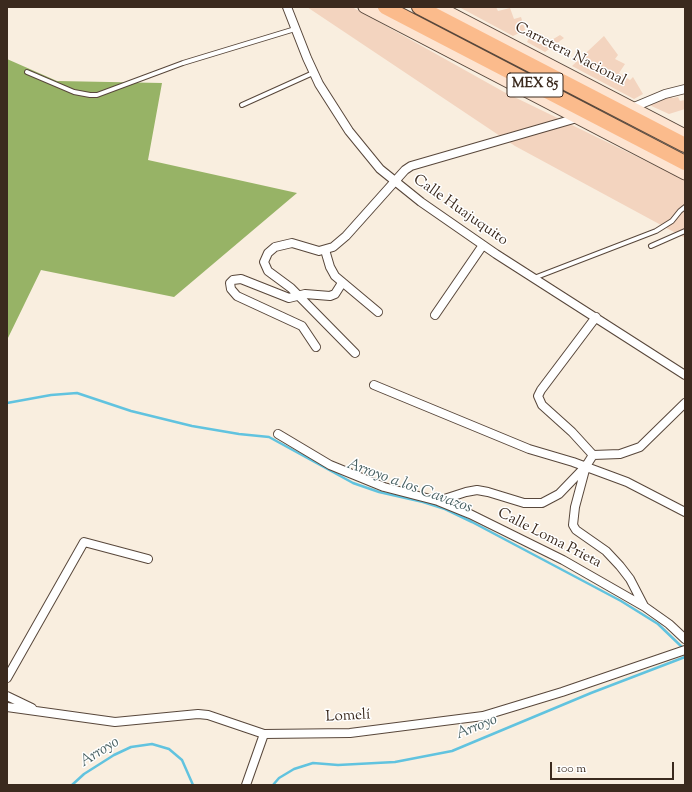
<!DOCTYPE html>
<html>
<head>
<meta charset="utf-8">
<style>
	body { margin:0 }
	#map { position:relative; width:692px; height:792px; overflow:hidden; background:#f9eedf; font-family:"Sorts Mill Goudy",serif }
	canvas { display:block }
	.frame { position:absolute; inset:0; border:8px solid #3b2a1e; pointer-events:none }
	.scale { position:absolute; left:550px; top:762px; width:124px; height:18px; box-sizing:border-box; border:2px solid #3b2a1e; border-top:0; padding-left:5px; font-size:12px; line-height:14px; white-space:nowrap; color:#3b2a1e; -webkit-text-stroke:3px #fff; paint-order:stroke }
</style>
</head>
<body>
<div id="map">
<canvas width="692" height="792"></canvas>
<div class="frame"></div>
<div class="scale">100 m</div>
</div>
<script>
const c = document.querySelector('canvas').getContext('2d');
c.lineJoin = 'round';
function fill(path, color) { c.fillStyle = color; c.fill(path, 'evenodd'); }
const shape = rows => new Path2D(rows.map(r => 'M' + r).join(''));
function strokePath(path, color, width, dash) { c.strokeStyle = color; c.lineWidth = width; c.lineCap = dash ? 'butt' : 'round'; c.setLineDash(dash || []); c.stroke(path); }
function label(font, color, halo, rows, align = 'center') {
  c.font = font + ' "Sorts Mill Goudy",serif'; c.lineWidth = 3; c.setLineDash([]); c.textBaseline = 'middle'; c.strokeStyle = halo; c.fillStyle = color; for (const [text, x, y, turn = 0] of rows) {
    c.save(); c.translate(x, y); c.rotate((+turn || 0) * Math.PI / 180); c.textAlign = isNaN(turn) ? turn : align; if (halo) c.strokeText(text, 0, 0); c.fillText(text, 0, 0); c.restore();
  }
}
fill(shape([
	[307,7,352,7,504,92,685,180,685,238,515,146],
	[459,7,496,7,498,11,510,8,514,19,521,17,525,30,513,36],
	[560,35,564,38,545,52,527,42,530,36,545,44],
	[604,36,618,55,615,59,625,64,619,73,630,80,633,77,643,94,634,99,572,66],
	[669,95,673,98,678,97,680,101,685,100,685,109,669,114,647,104]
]), '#f3d4bf');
fill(shape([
	[7,59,57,81,162,83,148,160,297,193,174,297,41,270,7,340]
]), '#97b366');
strokePath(shape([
	[7,403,51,395,77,393,131,411,192,426,239,434,269,437,353,483,379,492,423,502,445,509,472,522,621,601,658,624,683,648],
	[72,785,84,774,114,755,131,747,152,744,169,749,182,760,193,785],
	[273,785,279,778,294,769,313,763,338,765,395,762,452,751,591,693,685,657]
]), '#61c3df', 2.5);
const lane = shape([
	[27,72,74,92,90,95,97,95,183,63,295,29],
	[242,105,313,73],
	[651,246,685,231],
	[534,278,656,231,672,221,680,211,685,207]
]);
const street = shape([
	[287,7,307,58,319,84,349,131,380,169,421,202,496,254,685,375],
	[634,107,665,94,685,89],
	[325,250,330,267,335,276,378,312],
	[435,315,483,245],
	[316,347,302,326,237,296,231,289,230,283,233,280,241,279,289,298,305,294,330,296,335,294,342,283],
	[355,353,291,288,268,271,264,262,268,253,275,247,292,243,319,251,333,247,346,236,405,170,411,166,577,118],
	[374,385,529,449,573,462,627,482,685,512],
	[278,434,330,465,384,487,438,501,470,514,563,560,645,607,669,624,685,639],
	[593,455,586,466,575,507,573,525,576,530,606,551,620,566,630,579,644,606],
	[593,455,572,432,542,405,538,396,541,390,596,317],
	[593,455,620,454,640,447,685,403],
	[438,501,466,492,477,490,488,492,524,503,542,503,559,494,585,467],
	[7,678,84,542,148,559],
	[7,696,32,708],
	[7,707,115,722,198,714,208,715,264,734,350,733,483,716,562,692,685,650],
	[246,785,264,734]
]);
const secondary = shape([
	[364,7,685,174],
	[439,7,685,135]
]);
const highway = shape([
	[385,7,685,163],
	[419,7,685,145]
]);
strokePath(lane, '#58473b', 6);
strokePath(street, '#58473b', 10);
strokePath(secondary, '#58473b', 13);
strokePath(highway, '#58473b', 16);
strokePath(lane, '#fff', 4);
strokePath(street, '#fff', 8);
strokePath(secondary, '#fde4d1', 11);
strokePath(highway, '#fbbb8c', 14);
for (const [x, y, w] of [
	[535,85,56]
]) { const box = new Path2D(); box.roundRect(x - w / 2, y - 12, w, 24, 3); c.fillStyle = '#fff'; c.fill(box); strokePath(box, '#3b2a1e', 1); }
label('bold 14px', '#3b2a1e', null, [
	["MEX 85",535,85]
]);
label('15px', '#3b2a1e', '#fff', [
	["Carretera Nacional",570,55,27],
	["Calle Huajuquito",460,211,35],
	["Calle Loma Prieta",549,539,27],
	["Lomelí",348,717,-3]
]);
label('italic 16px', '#486062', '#fff', [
	["Arroyo a los Cavazos",409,487,20],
	["Arroyo",477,728,-22],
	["Arroyo",100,753,-32]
]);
</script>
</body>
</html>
